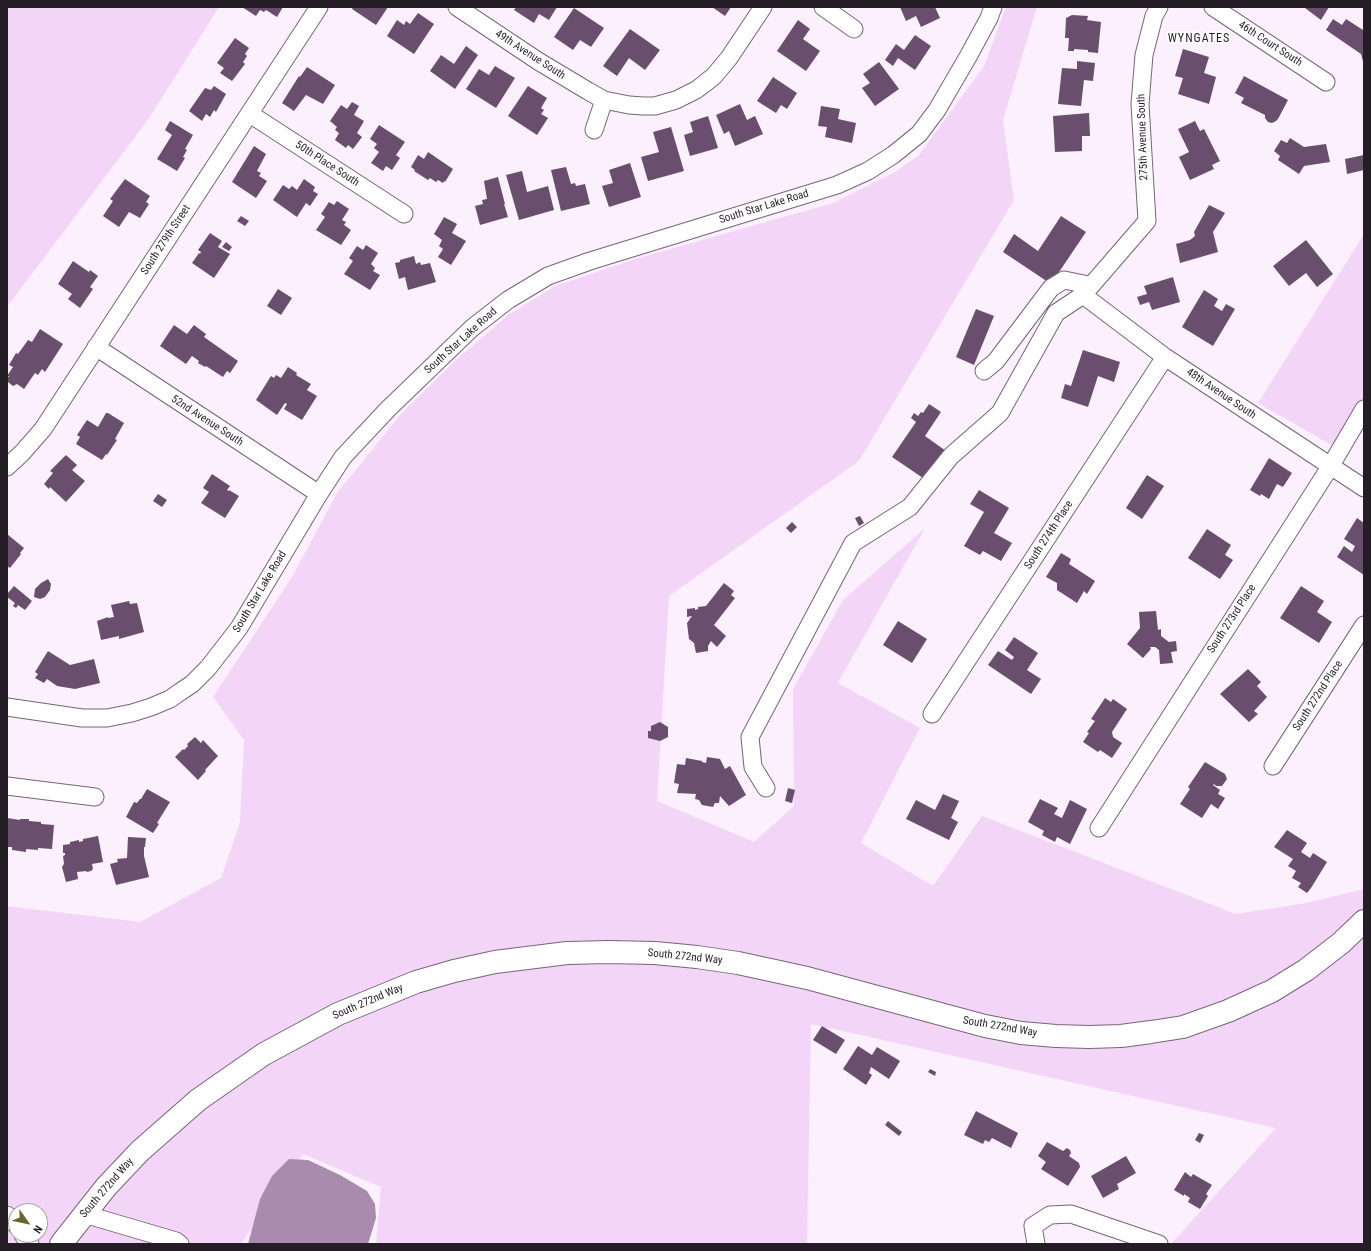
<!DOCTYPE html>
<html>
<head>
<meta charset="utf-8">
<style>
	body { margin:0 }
	#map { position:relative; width:1371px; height:1251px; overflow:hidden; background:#fceffe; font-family:"Roboto Condensed",sans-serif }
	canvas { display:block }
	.frame { position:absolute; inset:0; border:8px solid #251d26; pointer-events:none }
	.north { position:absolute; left:8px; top:1203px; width:40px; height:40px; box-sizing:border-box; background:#fff; border:1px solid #a8a5a8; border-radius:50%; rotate:123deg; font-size:11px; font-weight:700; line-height:16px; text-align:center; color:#251d26 }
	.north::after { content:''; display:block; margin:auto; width:14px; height:18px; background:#696430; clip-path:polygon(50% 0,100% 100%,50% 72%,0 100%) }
</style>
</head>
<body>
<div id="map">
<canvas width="1371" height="1251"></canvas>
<div class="frame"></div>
<div class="north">N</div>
</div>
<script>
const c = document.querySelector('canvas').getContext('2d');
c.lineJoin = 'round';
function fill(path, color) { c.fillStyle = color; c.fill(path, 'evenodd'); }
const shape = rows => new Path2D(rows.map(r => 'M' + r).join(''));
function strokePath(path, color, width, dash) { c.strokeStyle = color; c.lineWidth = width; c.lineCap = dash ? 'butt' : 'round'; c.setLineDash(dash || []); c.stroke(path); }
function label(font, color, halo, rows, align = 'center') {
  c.font = font + ' "Roboto Condensed",sans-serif'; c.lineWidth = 4; c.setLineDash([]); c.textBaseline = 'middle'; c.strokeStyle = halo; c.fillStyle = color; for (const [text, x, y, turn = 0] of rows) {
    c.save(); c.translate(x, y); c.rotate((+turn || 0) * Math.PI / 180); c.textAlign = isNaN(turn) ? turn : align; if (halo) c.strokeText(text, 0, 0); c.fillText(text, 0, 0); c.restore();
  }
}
fill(shape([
	[7,7,219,7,148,120,7,307],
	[1006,7,1037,7,1003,120,1014,200,859,461,669,596,657,801,754,842,794,806,793,689,843,600,925,528,838,683,920,728,861,843,933,886,982,816,1236,914,1306,903,1364,889,1364,1244,1171,1244,1276,1128,811,1024,807,1244,376,1244,381,1187,303,1154,241,1244,7,1244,7,906,140,922,221,878,240,822,244,740,213,697,292,577,337,493,401,414,455,361,508,315,555,286,635,259,833,203,895,172,919,155,984,66],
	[16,1211,40,1211,40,1235,16,1235],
	[1364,234,1364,409,1340,450,1258,403]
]), '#f3d6f7');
fill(shape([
	[289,1159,308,1160,340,1175,367,1191,375,1204,376,1218,368,1244,248,1244,260,1199,272,1176]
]), '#a98cad');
fill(shape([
	[242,7,283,7,277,17,266,10,264,12,260,10,256,16],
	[353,7,388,7,376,25,352,9],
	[516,7,557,7,549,20,539,14,534,23,514,10],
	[712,7,731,7,725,16],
	[900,7,935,7,940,18,921,27,916,16,906,21],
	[1306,7,1329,7,1321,20,1305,8],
	[574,8,604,28,591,47,580,40,573,50,554,37],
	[418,13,434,24,414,54,387,36,397,20,404,25,406,21,410,24],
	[1072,15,1088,16,1087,20,1101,22,1098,53,1088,52,1088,50,1074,49,1074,51,1068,51,1069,38,1065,38,1066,18],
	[1333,19,1342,25,1346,19,1363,30,1364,29,1364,65,1361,54,1326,30],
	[798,20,810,29,803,39,820,51,806,71,777,51],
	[630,29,660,50,645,70,629,58,617,76,603,66],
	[915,35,931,46,915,70,898,58,893,66,885,60,896,44,904,50],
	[235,38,249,48,245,54,247,56,243,62,245,64,232,81,220,73,224,68,217,63],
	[466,46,478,55,455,89,430,71,441,55,454,64],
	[1183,49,1209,57,1204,73,1216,77,1209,104,1178,94,1183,78,1175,76],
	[1077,61,1095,63,1093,81,1084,80,1081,106,1058,104,1062,68,1077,69],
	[879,62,899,89,875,106,862,88,870,83,863,74],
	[495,66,515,78,496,108,466,89,479,69,489,75],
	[307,67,335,85,323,104,306,95,294,111,282,103,299,76,300,77],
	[1244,76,1288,100,1278,119,1276,121,1272,123,1268,122,1265,118,1265,115,1241,103,1244,98,1235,93],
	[773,77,797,93,787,109,781,105,776,113,757,101],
	[214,86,226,94,216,112,214,110,210,117,206,114,202,121,189,111,205,88,211,90],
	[528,86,547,98,541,108,544,110,541,114,548,118,537,135,508,116],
	[352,102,359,106,354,115,364,121,357,133,362,137,353,149,348,145,346,148,335,140,339,133,335,130,337,127,330,121,341,105,347,109],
	[740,104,747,120,755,116,763,134,735,146,729,131,724,134,716,115],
	[821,106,840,109,838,119,856,123,852,143,825,137,827,127,818,126],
	[1089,113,1090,136,1082,136,1082,151,1055,152,1053,116],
	[708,116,718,148,690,156,684,135,693,132,690,122],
	[170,121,193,135,185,149,187,150,183,157,185,158,177,171,157,159,172,135,165,130],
	[1195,121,1200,131,1204,129,1220,161,1212,165,1214,169,1190,180,1179,157,1189,152,1178,129],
	[379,125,405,142,396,155,400,158,392,170,386,166,383,171,371,163,379,152,374,148,377,144,370,139],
	[671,127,684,171,648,181,641,157,659,152,653,132],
	[1290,138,1304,147,1326,144,1330,162,1304,166,1299,174,1278,160,1280,156,1274,151,1281,140,1287,143],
	[254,146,266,154,257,171,261,173,259,176,267,181,256,198,232,182],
	[428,152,453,169,445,182,444,181,443,183,438,180,436,182,430,178,428,180,414,171,415,170,411,167,418,155,424,159],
	[1364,155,1364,170,1347,174,1345,159],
	[630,163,641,197,609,207,602,186,613,183,609,170],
	[566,167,571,184,575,183,576,186,585,184,590,204,561,211,551,170],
	[522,171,527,192,548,186,554,210,519,220,506,175],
	[498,177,505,204,504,204,508,217,480,225,475,206,483,204,482,200,487,199,484,181],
	[125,179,150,196,146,202,149,204,140,218,129,212,119,227,103,216,113,201,110,199],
	[304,179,315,187,313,191,318,194,310,206,306,203,297,217,273,200,283,185,289,189,292,186,297,190],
	[337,201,349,209,342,220,346,222,344,225,351,230,341,245,316,230,325,217,321,214,329,202,334,205],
	[1209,205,1225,213,1213,232,1218,252,1180,263,1176,244,1190,240,1195,236,1194,232],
	[241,216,249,221,245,226,237,221],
	[1061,216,1086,232,1051,284,1003,252,1014,234,1038,251],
	[444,217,457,224,452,233,466,241,451,265,438,257,443,249,439,246,442,240,434,234],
	[210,233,222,241,218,247,230,254,214,278,192,263,199,253,200,254,201,252,198,250],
	[1306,240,1333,274,1317,287,1306,273,1289,286,1273,266],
	[226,242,232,247,229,251,222,247],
	[366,245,378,253,371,264,375,268,373,271,380,275,370,290,344,274,353,261,349,258,357,246,363,250],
	[414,256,416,264,420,262,421,265,430,263,436,282,408,290,405,277,399,279,395,263,400,262,400,260],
	[73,261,89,272,90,270,98,276,90,287,93,289,80,308,68,299,72,294,58,284],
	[1173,277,1180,302,1152,310,1149,302,1140,305,1137,297,1147,294,1144,286],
	[278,289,292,298,281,315,267,306],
	[1204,290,1218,299,1214,306,1222,311,1226,304,1235,309,1213,346,1182,327],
	[976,309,994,316,974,365,956,357],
	[174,325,187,334,194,325,206,334,204,337,238,361,230,373,227,371,223,377,206,366,205,367,198,363,199,361,192,356,186,364,160,346],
	[40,329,63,344,45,372,42,369,38,375,35,373,24,389,17,384,13,386,8,382,7,379,9,376,7,376,13,367,9,365,16,353,18,354,28,340,32,342],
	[1083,350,1120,362,1114,382,1098,376,1088,407,1061,398,1065,384,1071,386],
	[288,367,297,373,296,375,311,384,307,390,317,396,302,420,284,409,287,404,285,403,277,415,256,400,271,376,274,378,276,375,281,378],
	[929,404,941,412,925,436,946,451,926,480,892,457,916,422,911,418,914,413,918,416,921,412,923,413],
	[106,413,108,413,124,423,115,439,117,440,107,455,106,454,102,460,76,444,80,437,77,435,87,420,98,427],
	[66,455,77,465,72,470,85,481,66,502,50,487,49,489,44,484,53,473,50,471],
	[1269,458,1292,473,1283,487,1277,484,1269,499,1261,494,1260,496,1250,490],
	[212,474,230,486,227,490,229,491,229,490,239,496,225,518,201,503,209,492,203,488],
	[1147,475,1164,486,1142,519,1126,508],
	[979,490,1009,508,994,533,1012,543,1001,561,983,551,980,555,964,546,984,512,970,504],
	[158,494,167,500,162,507,153,501],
	[860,516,864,523,859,526,855,518],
	[1357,518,1364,523,1364,575,1337,557,1344,546,1352,552,1355,546,1344,539],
	[792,522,797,527,791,533,786,528],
	[1207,529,1231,545,1225,555,1233,560,1220,579,1188,558],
	[7,534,24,548,20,553,21,554,10,568,7,566],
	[1061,553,1071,559,1069,564,1095,581,1087,594,1084,591,1077,603,1057,590,1057,583,1046,577],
	[48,579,51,584,50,590,45,597,40,599,34,597,35,589,41,583],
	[724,583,734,591,731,595,735,598,714,625,726,636,717,647,711,641,708,646,708,651,696,653,694,643,689,639,687,623,692,616,687,617,687,609,695,608,695,610,698,609,698,607,706,606],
	[14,586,32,601,25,610,18,605,16,608,13,606,15,603,7,597,7,594],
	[1301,586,1324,601,1317,612,1332,622,1319,643,1280,618],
	[129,601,130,604,137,603,144,632,119,639,119,636,101,640,97,621,108,617,108,618,114,617,111,605],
	[1156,611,1158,630,1161,629,1161,636,1169,642,1176,641,1177,651,1171,652,1173,663,1160,664,1159,650,1155,647,1150,647,1151,649,1143,658,1127,644,1140,628,1139,612],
	[898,621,927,639,912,663,883,645],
	[1014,637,1038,653,1027,670,1041,679,1031,694,988,665,998,651,1012,660,1014,657,1005,650],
	[48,651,70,665,94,659,100,683,75,689,57,686,47,679,44,683,35,678,38,674,35,672],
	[1248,669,1261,682,1257,686,1267,697,1254,711,1258,714,1249,722,1220,694],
	[1105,698,1111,702,1113,699,1127,709,1112,732,1113,737,1122,743,1112,758,1100,750,1098,752,1083,742,1089,733,1087,732,1095,721,1091,719],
	[660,722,668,727,668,737,660,741,648,738,648,731,651,731,651,726],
	[195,737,201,743,203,740,218,756,205,770,206,771,198,780,175,757,183,749,184,750,188,746,187,744],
	[707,757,720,759,725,769,730,766,746,795,729,806,720,796,719,803,715,803,713,807,702,805,699,800,695,799,696,794,677,793,679,784,674,783,677,764,685,765,686,758,702,761,702,762,706,763],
	[1205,762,1225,774,1227,779,1222,786,1216,786,1214,784,1213,785,1220,790,1218,794,1225,798,1218,809,1211,804,1202,818,1180,804,1190,789,1188,787],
	[788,788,795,790,792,803,785,801],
	[147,789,170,802,157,823,159,824,153,833,126,817,134,802,137,803,140,799,141,799],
	[943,794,959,801,951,818,958,822,949,840,906,819,916,800,935,810],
	[1040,799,1058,808,1054,814,1062,818,1070,800,1087,809,1070,844,1057,837,1055,842,1042,835,1044,831,1028,822],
	[7,818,20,820,20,819,29,819,29,821,41,822,41,824,54,825,52,849,38,848,38,850,26,849,26,852,12,850,12,847,7,847],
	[1287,830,1307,843,1301,852,1310,858,1313,853,1327,862,1311,888,1307,893,1298,887,1301,883,1292,878,1296,871,1288,866,1293,859,1274,847],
	[98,836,103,862,92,864,93,869,91,871,87,872,86,871,77,872,78,879,66,882,62,867,64,864,63,856,65,855,65,853,63,853,63,845,70,844,70,842,79,840,79,842,83,841,83,839],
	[128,837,146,838,145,847,144,847,144,856,149,877,116,885,110,864,118,862,117,859,127,858],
	[822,1026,845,1040,836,1054,813,1040],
	[858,1046,872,1055,877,1047,900,1061,889,1079,871,1067,869,1073,872,1075,866,1085,843,1069],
	[930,1069,936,1072,935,1076,928,1072],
	[976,1111,1018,1133,1011,1148,992,1138,989,1142,985,1140,983,1144,964,1135],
	[888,1121,902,1132,899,1136,885,1125],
	[1199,1133,1204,1135,1200,1143,1195,1140],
	[1047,1142,1063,1151,1067,1148,1070,1150,1071,1153,1069,1156,1079,1163,1080,1167,1068,1186,1041,1169,1046,1162,1038,1156],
	[1126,1156,1136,1173,1117,1184,1119,1189,1103,1198,1091,1176],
	[1185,1172,1191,1177,1193,1174,1212,1185,1206,1194,1208,1196,1200,1209,1188,1202,1190,1198,1184,1194,1184,1196,1174,1190]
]), '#694f6d');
const minor = shape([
	[457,7,538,61,588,91,604,100,629,105,643,106,655,106,676,100,696,90,704,84,714,76,729,58,763,7],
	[823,7,854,29],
	[1213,7,1326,82],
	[250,114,404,214],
	[594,130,604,100],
	[1083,295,1165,357,1364,488],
	[96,347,319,494],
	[984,371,996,361,1051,288,1064,280,1084,284,1090,287],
	[7,467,22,453,43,429,319,7],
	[7,707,82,718,107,718,132,713,151,707,170,699,180,692,192,684,208,668,239,628,319,494,343,457,388,409,472,328,508,300,548,276,590,261,837,185,868,171,893,155,919,134,937,110,969,55,989,18,993,7],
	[932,714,1165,357],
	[1273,766,1364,625],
	[7,786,95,797],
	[766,788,753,767,750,737,853,543,910,507,951,456,1000,413,1056,313,1083,295,1147,221,1140,104,1144,55,1154,16,1159,7],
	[1099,828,1330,467,1364,409],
	[84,1214,176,1241,180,1244],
	[7,1215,16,1225],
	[23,1235,30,1244],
	[1036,1244,1033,1226,1050,1215,1071,1214,1159,1244]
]);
const major = shape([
	[61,1244,106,1187,140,1151,198,1100,228,1079,264,1054,338,1014,416,982,454,971,495,962,567,953,608,952,655,953,697,957,738,963,807,978,985,1026,1021,1033,1056,1036,1089,1037,1121,1036,1151,1032,1183,1027,1228,1011,1272,991,1306,970,1341,943,1364,921]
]);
strokePath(minor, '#776479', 19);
strokePath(major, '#776479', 24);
strokePath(minor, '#fff', 17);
strokePath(major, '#fff', 22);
label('11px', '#251d26', '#fff', [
	["46th Court South",1270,44,33],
	["49th Avenue South",530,55,33],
	["275th Avenue South",1143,137,-92],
	["50th Place South",327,164,33],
	["South Star Lake Road",764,207,-17],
	["South 279th Street",166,240,-57],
	["South Star Lake Road",461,341,-42],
	["48th Avenue South",1221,394,34],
	["52nd Avenue South",207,421,33],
	["South 274th Place",1049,535,-57],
	["South Star Lake Road",260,592,-59],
	["South 273rd Place",1232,619,-57],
	["South 272nd Place",1318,696,-57],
	["South 272nd Way",685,957,6],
	["South 272nd Way",368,1002,-23],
	["South 272nd Way",1000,1027,10],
	["South 272nd Way",107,1188,-49]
]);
c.letterSpacing = '1px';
label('12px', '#251d26', '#fff', [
	["WYNGATES",1199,39]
]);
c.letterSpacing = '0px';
</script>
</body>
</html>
